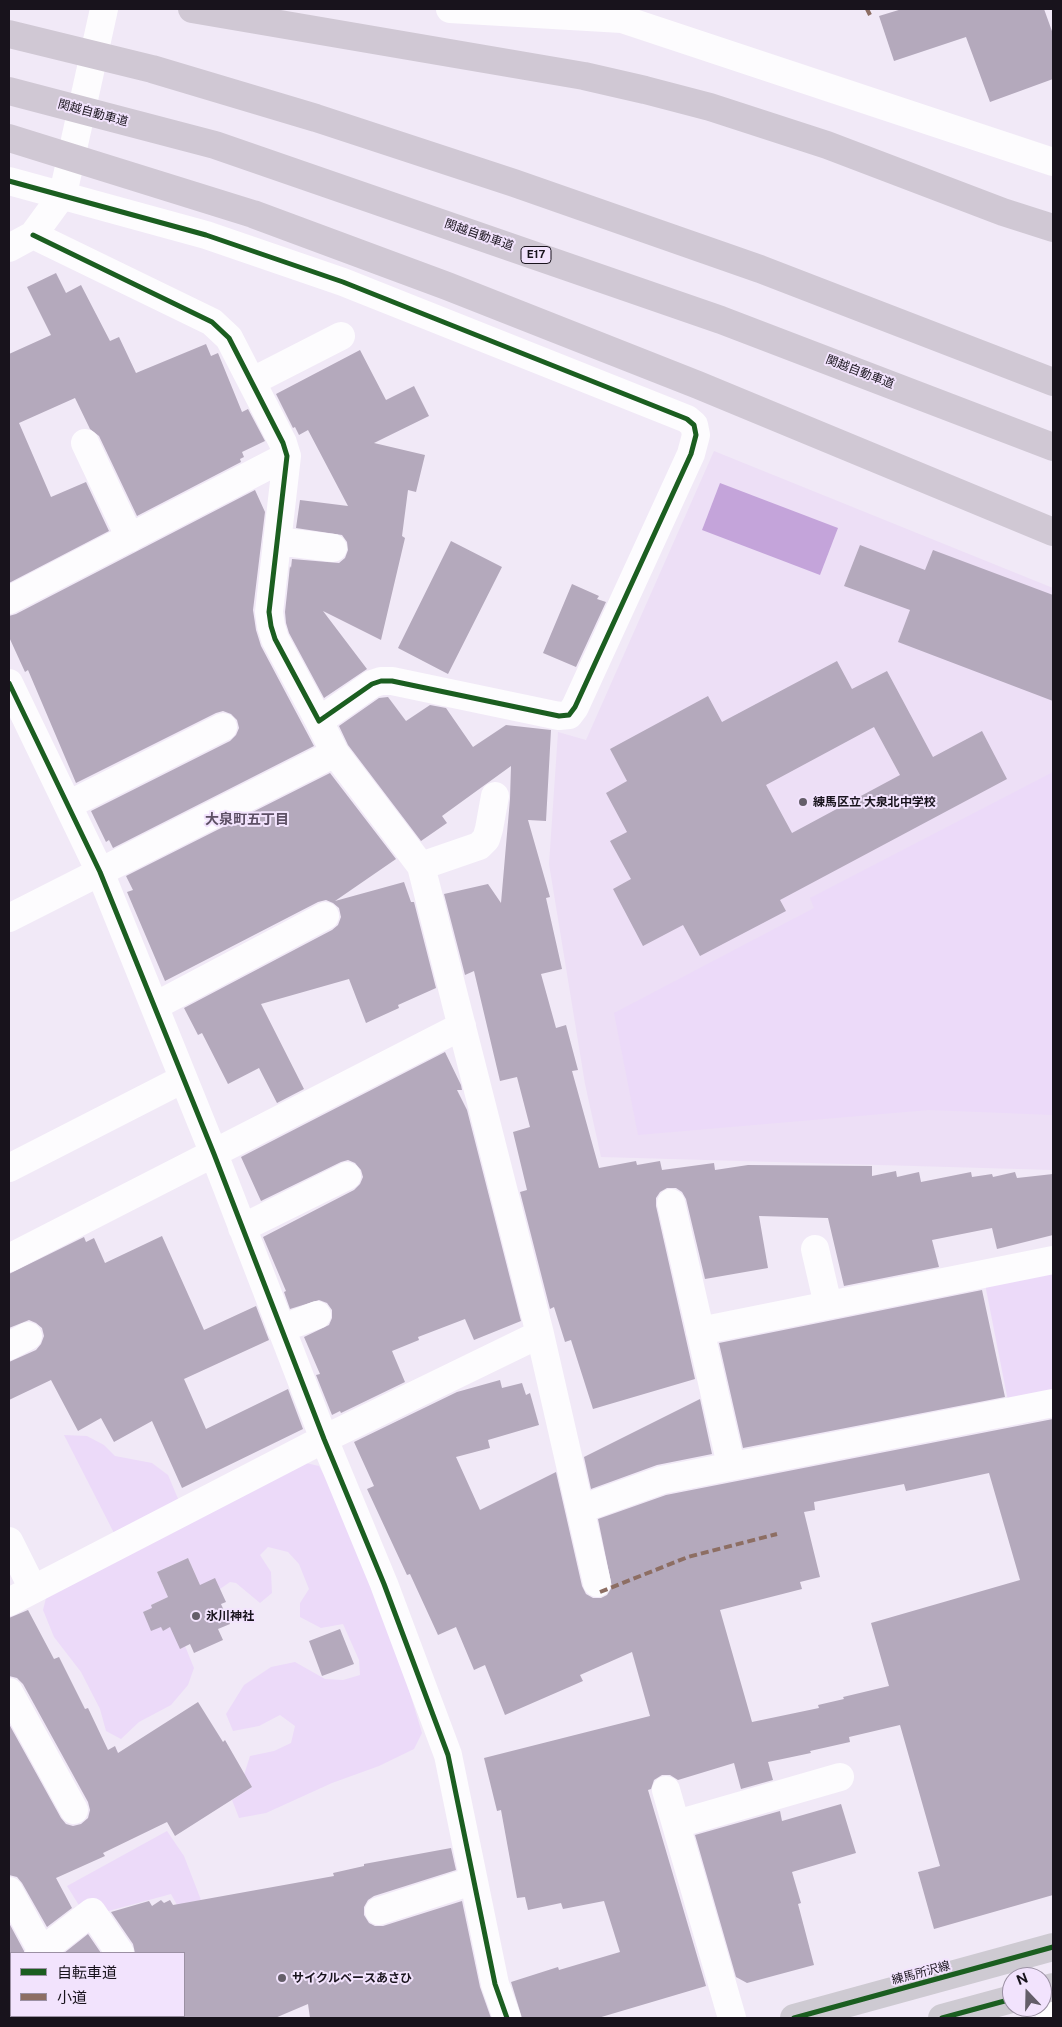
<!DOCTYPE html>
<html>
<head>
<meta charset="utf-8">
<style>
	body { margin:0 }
	#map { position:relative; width:1062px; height:2027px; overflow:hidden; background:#f1e9f7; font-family:"Public Sans","Noto Sans JP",sans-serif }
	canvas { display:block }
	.frame { position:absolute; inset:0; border:10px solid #18131c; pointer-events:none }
	.legend { position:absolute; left:10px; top:1952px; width:175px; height:65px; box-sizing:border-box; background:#f2e3fd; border:1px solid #9b90a3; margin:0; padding:6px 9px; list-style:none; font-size:15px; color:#18131c }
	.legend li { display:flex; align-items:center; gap:10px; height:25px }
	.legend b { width:25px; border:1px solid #9b90a3 }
	.north { position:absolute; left:1002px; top:1967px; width:50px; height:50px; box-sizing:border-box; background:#f2e3fd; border:1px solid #9b90a3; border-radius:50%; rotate:339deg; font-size:14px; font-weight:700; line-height:20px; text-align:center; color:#18131c }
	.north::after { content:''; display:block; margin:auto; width:18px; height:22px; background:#645e69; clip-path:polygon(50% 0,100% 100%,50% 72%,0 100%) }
</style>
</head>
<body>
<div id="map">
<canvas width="1062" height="2027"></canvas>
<div class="frame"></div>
<ul class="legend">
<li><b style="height:6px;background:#1b5e20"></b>自転車道</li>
<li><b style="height:6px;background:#8d6e63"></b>小道</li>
</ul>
<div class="north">N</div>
</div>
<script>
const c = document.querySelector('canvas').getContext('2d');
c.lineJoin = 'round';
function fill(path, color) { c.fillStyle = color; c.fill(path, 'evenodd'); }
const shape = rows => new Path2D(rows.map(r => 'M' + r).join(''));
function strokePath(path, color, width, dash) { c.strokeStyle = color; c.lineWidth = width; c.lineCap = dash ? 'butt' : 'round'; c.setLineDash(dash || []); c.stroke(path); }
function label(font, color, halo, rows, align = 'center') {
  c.font = font + ' "Public Sans","Noto Sans JP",sans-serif'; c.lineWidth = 4; c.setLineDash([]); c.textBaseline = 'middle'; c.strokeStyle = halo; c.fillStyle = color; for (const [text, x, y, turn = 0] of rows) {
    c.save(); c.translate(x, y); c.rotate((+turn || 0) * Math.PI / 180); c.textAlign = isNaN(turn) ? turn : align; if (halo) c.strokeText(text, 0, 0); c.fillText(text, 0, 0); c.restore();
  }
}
fill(shape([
	[714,451,1053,588,1053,1170,601,1157,585,1084,549,864,558,732,586,740]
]), '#eddff6');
fill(shape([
	[1053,772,1053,1115,929,1110,638,1135,614,1013,814,908,810,898],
	[1053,1271,1053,1392,1008,1401,985,1284],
	[64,1435,87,1436,104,1445,115,1456,152,1463,168,1475,179,1501,114,1533],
	[306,1463,319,1466,342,1507,379,1591,422,1733,414,1749,379,1766,332,1783,266,1813,239,1818,232,1800,252,1787,244,1775,250,1756,274,1751,291,1743,295,1726,280,1715,259,1726,233,1731,226,1714,244,1685,271,1667,295,1662,325,1679,343,1680,360,1675,359,1660,343,1624,321,1628,300,1617,300,1603,309,1589,299,1564,288,1552,268,1547,260,1555,271,1572,272,1593,260,1603,236,1583,230,1582,220,1589,200,1585,188,1558,157,1572,168,1597,151,1605,163,1630,170,1627,185,1646,194,1668,188,1685,171,1705,139,1722,121,1739,106,1731,100,1709,81,1672,54,1637,43,1610,47,1594],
	[167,1831,184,1856,201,1900,177,1905,171,1894,105,1912,93,1898,80,1907,67,1886]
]), '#ecdaf9');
fill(shape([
	[720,483,838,528,820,575,702,530]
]), '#c4a4da');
fill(shape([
	[902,9,1044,9,1053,34,1053,79,990,102,966,37,894,61,879,16],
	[56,273,66,293,81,285,110,341,119,337,136,373,206,344,211,356,218,353,242,412,248,409,265,441,242,452,244,457,240,459,241,462,137,516,99,436,90,429,75,398,19,423,51,497,86,482,109,531,9,583,9,354,51,335,27,287],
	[360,350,386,400,414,386,429,416,374,443,425,455,416,492,408,490,402,536,405,538,381,640,323,611,367,669,324,698,289,633,286,623,285,612,290,566,291,568,292,559,339,563,345,558,348,550,347,542,342,535,296,528,300,500,348,506,308,430,299,435,295,427,293,428,276,394],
	[255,490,265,512,253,610,256,630,261,646,314,746,113,848,109,840,106,842,91,811,230,741,236,735,239,728,237,720,231,714,223,711,216,713,76,783,28,670,25,672,9,637,9,616,16,614],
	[451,541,502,567,448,674,398,648],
	[860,545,925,570,933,550,1053,595,1053,701,898,642,910,610,844,586],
	[572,584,599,596,597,599,606,602,576,667,543,653],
	[837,661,852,689,887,671,933,757,982,731,1007,779,780,900,786,911,700,956,683,925,643,946,613,889,631,879,610,841,627,832,606,793,627,781,610,749,708,696,722,722],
	[874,727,900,775,792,833,766,785],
	[388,697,406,721,430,705,446,708,473,747,506,725,551,730,546,821,528,820,550,897,546,898,562,969,541,974,556,1028,566,1025,578,1070,572,1071,599,1168,636,1161,637,1165,660,1161,662,1170,714,1163,715,1170,748,1165,872,1166,872,1176,896,1171,897,1177,919,1172,921,1182,971,1172,972,1177,992,1174,993,1177,1015,1172,1017,1178,1053,1174,1053,1235,997,1249,992,1228,932,1240,939,1267,844,1286,828,1218,759,1216,768,1268,705,1279,686,1199,682,1192,676,1188,667,1188,660,1192,656,1198,656,1206,695,1379,593,1409,571,1340,565,1342,554,1307,550,1309,520,1192,527,1190,513,1132,530,1127,517,1077,500,1081,474,971,465,975,444,894,488,884,501,903,510,799,511,766,442,816,447,823,421,841,348,745,339,726,379,698],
	[330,773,396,859,335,901,404,882,411,902,414,902,436,988,398,1005,399,1008,366,1023,349,979,261,1004,304,1089,277,1103,259,1068,228,1084,202,1033,198,1035,184,1008,332,930,338,925,341,917,339,908,333,903,326,900,318,902,165,981,127,892,133,890,126,876],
	[445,1052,461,1085,462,1090,457,1090,467,1110,521,1321,474,1340,465,1319,418,1337,419,1340,392,1351,405,1382,341,1413,340,1411,332,1415,316,1375,320,1374,304,1337,329,1325,332,1318,332,1310,327,1303,319,1300,290,1309,284,1292,286,1291,263,1237,354,1190,360,1184,363,1177,361,1170,355,1163,348,1160,341,1162,261,1201,241,1157],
	[162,1236,204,1330,256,1306,269,1340,184,1379,206,1429,288,1389,303,1429,182,1488,152,1421,114,1442,101,1418,78,1431,51,1380,9,1400,9,1362,36,1350,41,1344,44,1336,42,1328,36,1323,29,1320,9,1328,9,1274,84,1237,86,1242,94,1238,105,1263],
	[982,1290,1005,1397,743,1448,719,1343],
	[500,1380,502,1388,522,1383,526,1395,530,1393,539,1425,488,1440,490,1448,456,1457,480,1510,556,1472,582,1586,586,1594,593,1598,601,1598,607,1595,612,1587,598,1519,666,1495,1053,1419,1053,1895,934,1929,918,1872,940,1866,900,1725,849,1737,850,1742,810,1751,811,1753,768,1762,773,1780,741,1789,734,1763,678,1780,670,1775,662,1775,654,1780,651,1789,648,1790,706,1986,598,2018,522,2018,511,1982,558,1967,559,1970,620,1952,604,1901,563,1909,561,1903,528,1910,525,1897,517,1898,501,1810,497,1811,484,1758,650,1716,632,1652,580,1675,583,1681,505,1715,485,1665,474,1670,456,1627,438,1635,410,1574,407,1575,367,1489,374,1486,354,1442,457,1392],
	[989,1473,1020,1580,871,1623,889,1686,843,1697,844,1699,818,1705,819,1708,752,1722,720,1610,802,1589,800,1582,820,1577,804,1512,815,1510,814,1502,904,1484,906,1491],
	[700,1399,712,1454,657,1465,591,1489,584,1457],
	[188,1558,200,1585,215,1578,226,1602,221,1604,230,1624,218,1629,223,1640,194,1653,190,1644,180,1649,170,1627,163,1631,161,1627,151,1631,143,1612,152,1608,151,1605,168,1597,157,1572],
	[28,1610,54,1659,59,1657,85,1709,88,1708,108,1750,115,1746,118,1753,198,1702,223,1742,225,1740,252,1787,175,1836,167,1822,103,1853,105,1856,56,1878,72,1908,47,1927,22,1883,17,1877,9,1875,9,1724,61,1818,66,1824,73,1826,81,1824,88,1818,90,1810,88,1802,23,1684,17,1678,9,1676,9,1618],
	[340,1629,354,1664,322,1676,309,1641],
	[841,1804,856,1853,792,1872,801,1903,798,1904,814,1965,747,1983,736,1977,695,1835,780,1811,782,1821],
	[451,1848,456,1870,374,1896,368,1900,364,1907,364,1915,369,1923,375,1926,383,1926,462,1901,480,1987,491,2018,310,2018,308,2004,275,2018,184,2018,184,1953,135,1953,133,1944,111,1912,149,1901,152,1906,161,1900,164,1903,170,1900,173,1905,334,1876,333,1873,364,1866,364,1864],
	[9,1923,24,1951,24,1953,9,1953],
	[88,1934,101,1953,64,1953]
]), '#b4a9bc');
strokePath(shape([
	[450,9,622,19,1053,162],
	[9,181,206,235,343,282,687,419,694,425,696,435,691,454,575,707,569,715,559,716,392,681,381,681,372,684,319,721,275,639,271,626,269,612,287,456,283,443,229,338,212,322,33,235],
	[9,248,33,235,63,194,104,9],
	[253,381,341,336],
	[85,443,130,538],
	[277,541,333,548],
	[9,600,287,456],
	[9,683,100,872,214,1154,324,1439,384,1584,448,1755,495,1984,507,2018],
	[319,721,335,753,421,866,540,1334,597,1583],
	[68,805,223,727],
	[421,866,479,846,486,839,489,829,495,796],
	[9,918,335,753],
	[155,1006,325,916],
	[9,1168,183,1079],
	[671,1203,731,1465],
	[242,1228,347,1176],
	[815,1249,828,1305],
	[9,1258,462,1026],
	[281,1329,317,1315],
	[700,1331,1053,1260],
	[9,1346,28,1336],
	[581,1509,662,1480,1053,1403],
	[9,1541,33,1589],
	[9,1602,324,1439,540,1334],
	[9,1692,74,1810],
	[666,1790,732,2018],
	[677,1824,840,1777],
	[9,1891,42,1951],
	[379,1911,472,1881],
	[39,1953,92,1912,120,1953],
	[9,1978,11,1976],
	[1048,1989,1050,2018]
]), '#fdfcfe', 28);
strokePath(shape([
	[1042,1990,1053,1987],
	[794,2018,1053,1947],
	[942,2018,1012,1999]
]), '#cecad2', 28);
strokePath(shape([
	[192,9,584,76,645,90,710,107,827,145,1003,212,1053,228],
	[9,34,152,69,316,118,514,183,760,269,1053,382],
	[9,91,215,145,721,320,1053,447],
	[9,138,253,214,447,286,698,385,1053,532]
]), '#d0c8d4', 28);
strokePath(shape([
	[867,9,870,15],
	[600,1592,688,1557,777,1534]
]), '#8d6e63', 4, [8, 4]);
strokePath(shape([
	[9,181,206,235,343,282,687,419,694,425,696,435,691,454,575,707,569,715,559,716,392,681,381,681,372,684,319,721,275,639,271,626,269,612,287,456,283,443,229,338,212,322,33,235],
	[9,683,100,872,214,1154,324,1439,384,1584,448,1755,495,1984,507,2018],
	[794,2018,1053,1947],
	[942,2018,1012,1999]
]), '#1b5e20', 5);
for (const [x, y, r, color] of [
	[803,802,5,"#645e69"],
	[196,1616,5,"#645e69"],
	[282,1978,5,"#645e69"]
]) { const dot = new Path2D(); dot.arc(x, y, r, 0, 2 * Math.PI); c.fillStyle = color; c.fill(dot); strokePath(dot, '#f2e3fd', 2); }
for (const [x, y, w] of [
	[536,255,30]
]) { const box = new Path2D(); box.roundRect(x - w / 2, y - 8.5, w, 17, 4); c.fillStyle = '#f2e3fd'; c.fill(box); strokePath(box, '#18131c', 1); }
label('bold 11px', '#18131c', null, [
	["E17",536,255]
]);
label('12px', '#18131c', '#f2e3fd', [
	["関越自動車道",93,113,15],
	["関越自動車道",479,235,19],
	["関越自動車道",860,372,21],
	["練馬所沢線",921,1973,-15]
]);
label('bold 12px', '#18131c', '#f2e3fd', [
	["練馬区立 大泉北中学校",813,802],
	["氷川神社",206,1616],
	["サイクルベースあさひ",292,1978]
], 'left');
label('bold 14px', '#5d5065', '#f2e3fd', [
	["大泉町五丁目",247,820]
]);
</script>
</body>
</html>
